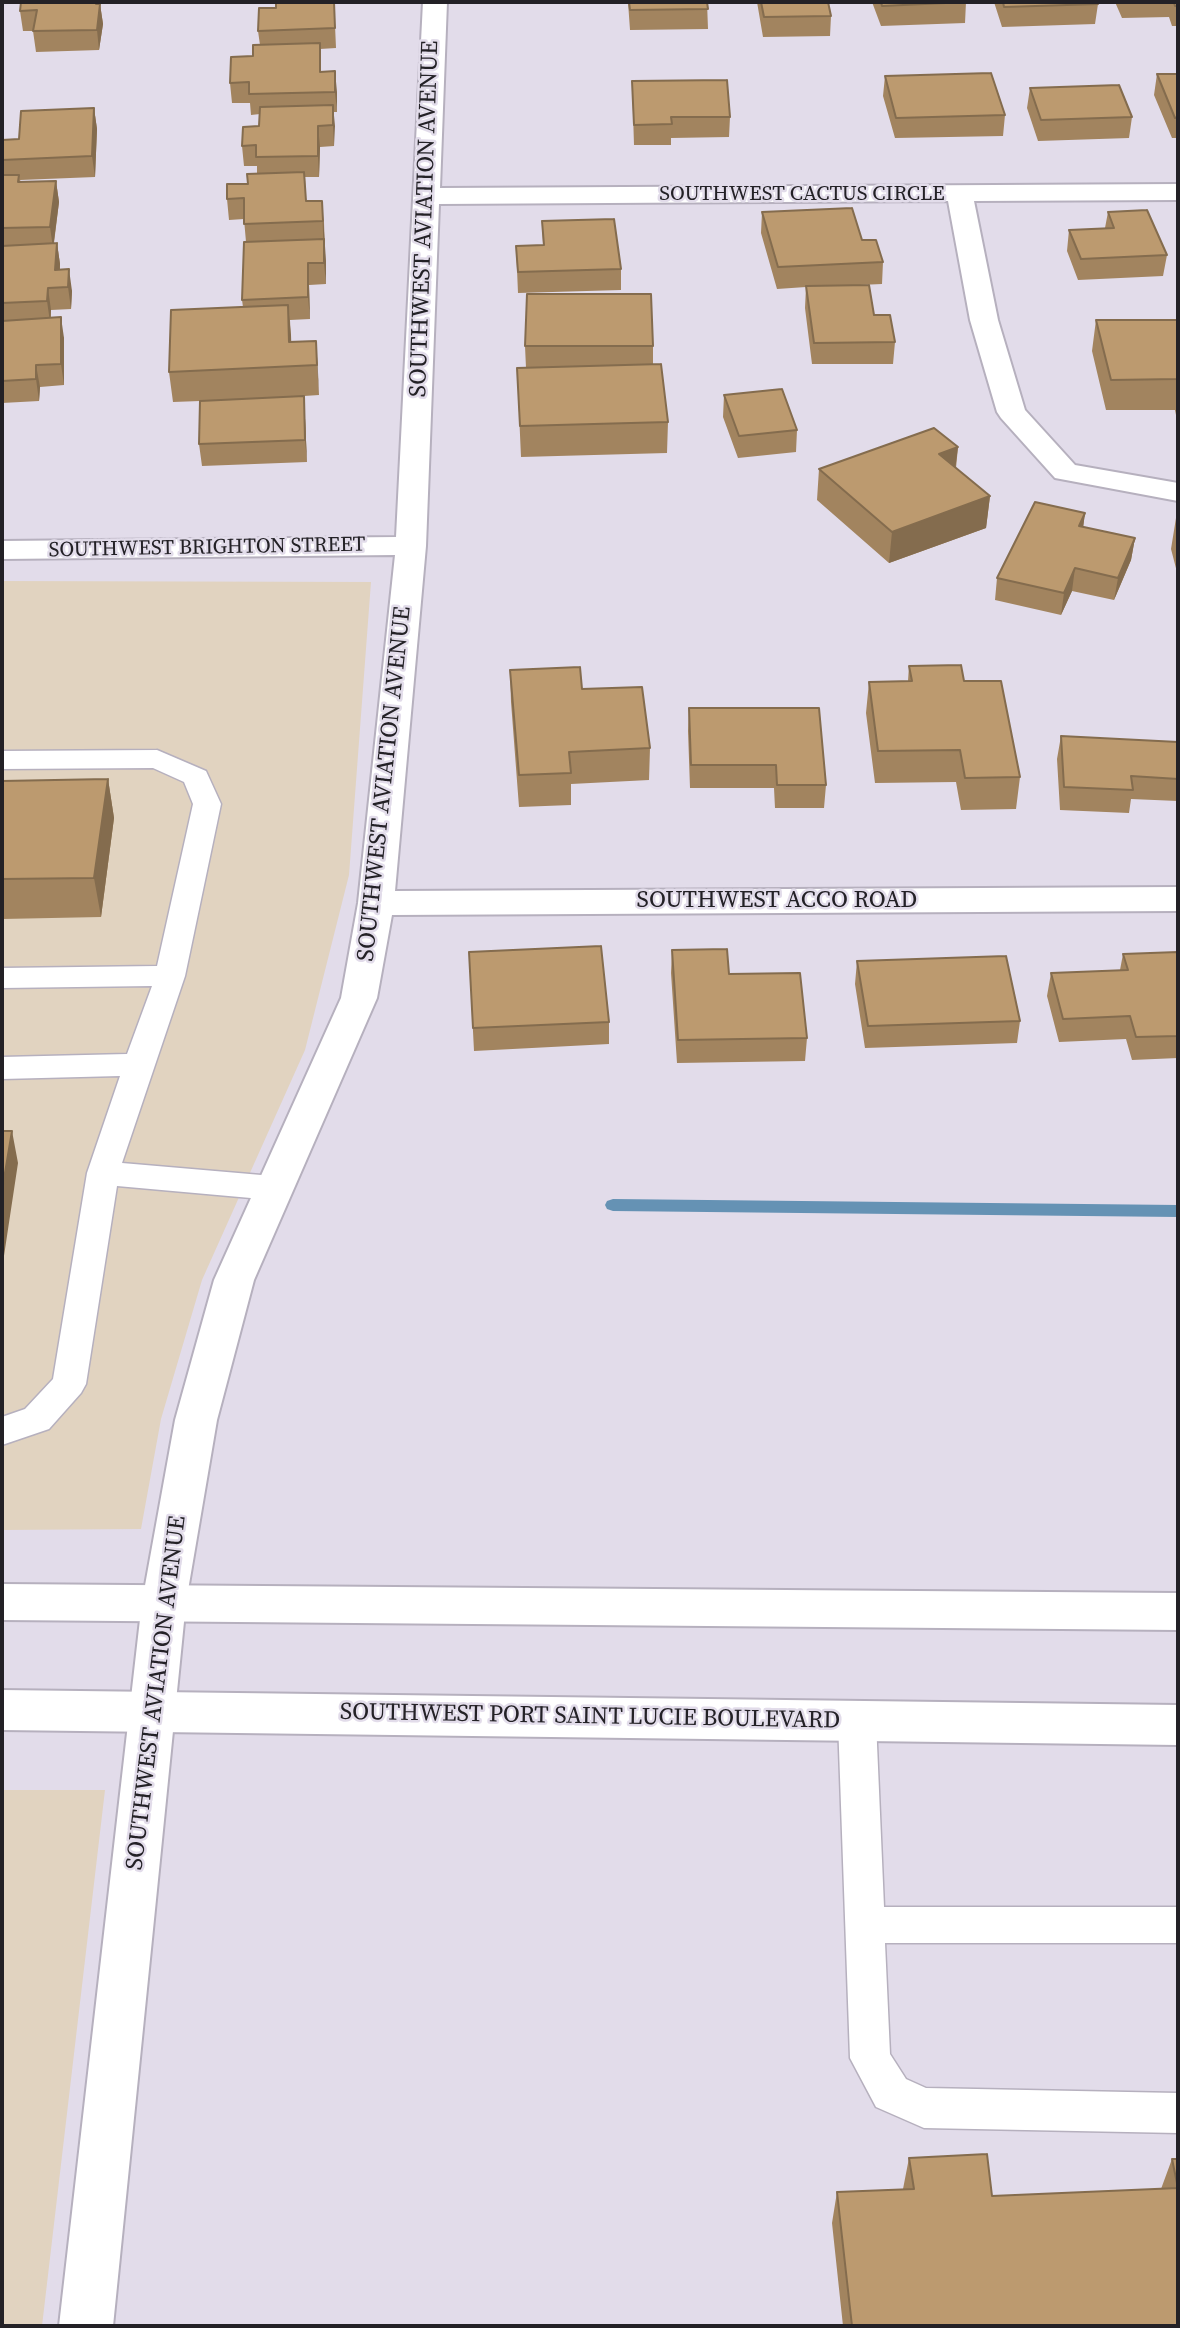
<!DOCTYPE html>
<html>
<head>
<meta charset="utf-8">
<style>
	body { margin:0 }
	#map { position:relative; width:1180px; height:2328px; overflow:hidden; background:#e2dcea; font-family:"Source Serif 4",serif }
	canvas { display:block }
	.frame { position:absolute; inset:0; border:4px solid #232126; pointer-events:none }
</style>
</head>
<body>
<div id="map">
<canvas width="1180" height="2328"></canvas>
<div class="frame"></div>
</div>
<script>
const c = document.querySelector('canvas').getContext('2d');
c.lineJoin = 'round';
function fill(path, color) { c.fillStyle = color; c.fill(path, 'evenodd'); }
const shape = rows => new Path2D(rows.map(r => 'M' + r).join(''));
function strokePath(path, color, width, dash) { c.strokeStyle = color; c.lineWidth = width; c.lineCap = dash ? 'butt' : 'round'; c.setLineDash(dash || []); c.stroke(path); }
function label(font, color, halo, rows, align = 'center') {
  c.font = font + ' "Source Serif 4",serif'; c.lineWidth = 5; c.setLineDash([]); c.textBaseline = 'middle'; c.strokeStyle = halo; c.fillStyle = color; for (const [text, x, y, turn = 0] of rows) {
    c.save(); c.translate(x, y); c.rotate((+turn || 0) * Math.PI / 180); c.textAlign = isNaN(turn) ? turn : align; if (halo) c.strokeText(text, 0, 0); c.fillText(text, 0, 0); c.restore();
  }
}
fill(shape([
	[2,581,371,582,349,875,305,1050,202,1280,161,1419,141,1529,2,1530],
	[2,1790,105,1790,42,2326,2,2326]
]), '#e1d3c0');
fill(shape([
	[613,1199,1178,1205,1178,1217,613,1211,607,1209,605,1205,607,1201,613,1199]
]), '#6592b4');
const lane = shape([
	[157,750,206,771,221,804,185,976,122,1163,273,1176,284,1180,289,1188,284,1196,273,1200,117,1186,86,1384,81,1393,49,1429,2,1445,2,1417,25,1409,53,1379,87,1173,120,1076,2,1079,2,1057,127,1054,152,986,2,988,2,968,157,966,193,804,184,782,153,768,2,769,2,751,157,750],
	[857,1705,870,1710,876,1721,884,1907,1178,1907,1178,1943,885,1943,890,2054,906,2079,926,2088,1178,2093,1178,2133,924,2128,876,2107,850,2058,838,1721,844,1710,857,1705]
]);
const street = shape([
	[423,2,447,2,440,188,1178,184,1178,200,974,201,998,320,1025,410,1075,465,1178,483,1178,501,1055,478,1001,418,997,412,970,320,948,201,439,204,426,546,395,891,1178,887,1178,911,392,915,377,998,254,1280,217,1420,186,1602,113,2326,59,2326,142,1602,175,1420,214,1280,341,998,358,903,395,555,2,559,2,541,396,537,423,2]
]);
const primary = shape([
	[2,1584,1178,1593,1178,1630,2,1620,2,1584],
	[2,1690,1178,1705,1178,1745,2,1730,2,1690]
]);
strokePath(lane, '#b6b0be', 3);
strokePath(street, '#b6b0be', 4);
strokePath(primary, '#b6b0be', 4);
fill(lane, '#fff');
fill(street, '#fff');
fill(primary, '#fff');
fill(shape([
	[21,2,98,2,99,4,100,4,103,24,99,50,36,52,33,31,23,31,20,11],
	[334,2,336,48,320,49,321,72,335,71,337,112,334,112,334,146,320,147,319,177,305,177,306,201,324,222,326,284,309,285,310,319,290,320,291,342,316,341,319,395,304,396,307,462,202,466,199,444,200,401,173,402,169,372,243,307,242,300,246,242,244,219,229,220,227,199,248,184,257,174,257,166,244,166,242,146,259,126,260,114,251,115,250,103,232,103,230,83,253,56,260,45,258,31,276,8],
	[628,2,707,2,708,29,630,30],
	[757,2,828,2,831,16,830,36,763,37],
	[872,2,966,2,965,23,881,26],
	[994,2,1097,2,1098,4,1095,24,1002,27],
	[1115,2,1178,2,1178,26,1172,26,1169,17,1122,18],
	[1157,74,1178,74,1178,138,1172,138,1154,95],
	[885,76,1005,115,1003,136,895,138,883,96],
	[632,81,730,117,729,137,671,138,671,145,634,145],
	[1030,88,1132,117,1129,138,1038,141,1027,108],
	[94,108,97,129,95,177,20,180,21,182,56,181,59,202,54,243,57,243,60,264,60,270,72,291,71,309,51,310,51,317,64,338,64,385,40,387,39,401,2,403,2,140,19,139],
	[762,212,862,240,883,262,882,284,837,286,874,315,895,342,893,364,812,364,805,308,806,287,777,289,761,233],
	[1108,212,1167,255,1163,276,1078,280,1067,251,1069,230,1105,228],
	[542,221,621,269,621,290,518,293,516,246,543,245],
	[1096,320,1178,320,1178,425,1175,410,1106,410,1092,351],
	[525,346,653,346,653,364,668,422,667,453,521,457,517,368,526,368],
	[724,395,797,430,796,452,738,458,723,417],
	[958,447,956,468,990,496,986,528,889,563,817,500,819,469],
	[1085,513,1083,527,1135,538,1131,560,1114,600,1072,591,1061,615,995,600,997,578],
	[1176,518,1178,518,1178,576,1171,549],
	[909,666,964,681,1020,777,1016,809,961,810,956,782,875,783,866,713,869,682,908,681],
	[510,670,582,689,650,748,649,780,571,784,571,805,519,807,511,702],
	[689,708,826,785,824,808,775,808,774,788,690,788,688,731],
	[1061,736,1178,742,1178,801,1131,799,1129,813,1060,810,1057,759],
	[108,779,114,818,101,917,2,919,2,781],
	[672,950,729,974,807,1038,805,1061,677,1063,671,973],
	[469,952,609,1022,609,1044,474,1051],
	[1178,952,1178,1058,1132,1060,1126,1039,1059,1042,1047,996,1051,973,1120,970,1123,954],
	[857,961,1020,1021,1017,1043,865,1048,855,984],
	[909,2158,992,2196,1161,2189,1172,2159,1178,2159,1178,2326,843,2326,832,2223,837,2192,903,2189]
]), '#a2845f');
fill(shape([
	[96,2,98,2,100,11,100,4,103,24,99,50,97,30],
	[335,71,337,92,337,112,335,92],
	[333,105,335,126,334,146,333,125],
	[94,108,97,129,95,177,92,156],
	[318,126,320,147,319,177,318,156],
	[56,181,59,202,53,248,50,227],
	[322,201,326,261,326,284,324,263],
	[57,243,60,264,59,287,55,270],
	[308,263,309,285,310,319,308,297],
	[69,269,72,291,71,309,68,287],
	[48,288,51,310,50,322,47,301],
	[288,305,291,335,292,366,289,342],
	[61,317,64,338,64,385,61,364],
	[316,341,318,372,319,395,317,365],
	[36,365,40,387,39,401,36,379],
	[304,396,307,462,305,440],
	[958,447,954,478,939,454],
	[990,496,986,528,889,563,892,532],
	[1085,513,1082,536,1079,526],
	[1135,538,1131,560,1114,600,1118,578],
	[1075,568,1072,591,1061,615,1064,593],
	[108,779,114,818,101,917,94,878],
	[12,1131,18,1163,2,1269,2,1191]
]), '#846c4e');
const building = shape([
	[21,2,96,2,96,4,100,4,97,30,33,31,37,10,20,11,21,2],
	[276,2,334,2,335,28,258,31,259,8,276,8,276,2],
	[629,2,707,2,708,9,630,10,629,2],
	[761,2,828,2,831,16,764,17,761,2],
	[881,2,967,2,882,6,881,2],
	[1003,2,1097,2,1098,4,1004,7,1003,2],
	[1174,2,1178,2,1178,6,1175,6,1174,2],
	[320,43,320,72,335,71,335,92,249,94,249,82,230,83,231,57,253,56,253,45,320,43],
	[991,73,1005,115,896,118,885,76,991,73],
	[1157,74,1178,74,1178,117,1175,118,1157,74],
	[727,80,730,117,671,117,672,124,634,125,632,81,727,80],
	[1119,85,1132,117,1041,120,1030,88,1119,85],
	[333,105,333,125,318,126,318,156,256,157,256,145,242,146,243,127,259,126,260,107,333,105],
	[94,108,92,156,2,160,2,140,19,139,21,111,94,108],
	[304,172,306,201,322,201,323,221,244,224,244,198,227,199,227,184,248,184,247,174,304,172],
	[2,175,19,175,18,182,56,181,50,227,2,228,2,175],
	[852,208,862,240,876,240,883,262,778,267,762,212,852,208],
	[1147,210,1167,255,1081,259,1069,230,1114,228,1108,212,1147,210],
	[614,219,621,269,518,272,516,246,544,245,542,221,614,219],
	[324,239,324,263,308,263,308,297,242,300,244,242,324,239],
	[57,243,55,270,69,269,68,287,48,288,47,301,2,303,2,246,57,243],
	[869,285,874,315,890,315,895,342,814,343,806,286,869,285],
	[527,294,651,294,653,346,525,346,527,294],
	[288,305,289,342,316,341,317,365,169,372,171,310,288,305],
	[61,317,61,364,36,365,36,379,2,381,2,321,61,317],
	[1096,320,1178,320,1178,379,1111,380,1096,320],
	[661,364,668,422,520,426,517,368,661,364],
	[782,389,797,430,739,436,724,395,782,389],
	[304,396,305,440,199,444,200,401,304,396],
	[934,428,958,447,939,454,990,496,892,532,819,469,934,428],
	[1035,502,1085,513,1079,526,1135,538,1118,578,1075,568,1064,593,997,578,1035,502],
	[961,665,964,681,1001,681,1020,777,965,778,960,750,878,751,869,682,912,681,909,666,961,665],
	[580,667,582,689,642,687,650,748,569,752,571,773,519,775,510,670,580,667],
	[689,708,819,708,826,785,777,785,776,765,691,765,689,708],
	[1061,736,1178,742,1178,779,1131,776,1133,790,1064,787,1061,736],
	[108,779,94,878,2,879,2,781,108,779],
	[601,946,609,1022,473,1028,469,952,601,946],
	[727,949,729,974,800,973,807,1038,678,1040,672,950,727,949],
	[1178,952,1178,1036,1136,1037,1130,1016,1063,1019,1051,973,1128,970,1123,954,1178,952],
	[1006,956,1020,1021,868,1026,857,961,1006,956],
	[2,1131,12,1131,2,1191,2,1131],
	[987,2154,992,2196,1178,2188,1172,2159,1178,2159,1178,2326,852,2326,837,2192,914,2189,909,2158,987,2154]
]);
fill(building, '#bc9a6f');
strokePath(building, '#846c4e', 2);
label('21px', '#232126', '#e2dcea', [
	["SOUTHWEST CACTUS CIRCLE",802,195],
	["SOUTHWEST BRIGHTON STREET",207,548,-1]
]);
label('24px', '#232126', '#e2dcea', [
	["SOUTHWEST AVIATION AVENUE",425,219,-88],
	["SOUTHWEST AVIATION AVENUE",385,784,-84],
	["SOUTHWEST ACCO ROAD",777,901],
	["SOUTHWEST AVIATION AVENUE",157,1693,-83],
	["SOUTHWEST PORT SAINT LUCIE BOULEVARD",590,1717,1]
]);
</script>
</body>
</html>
